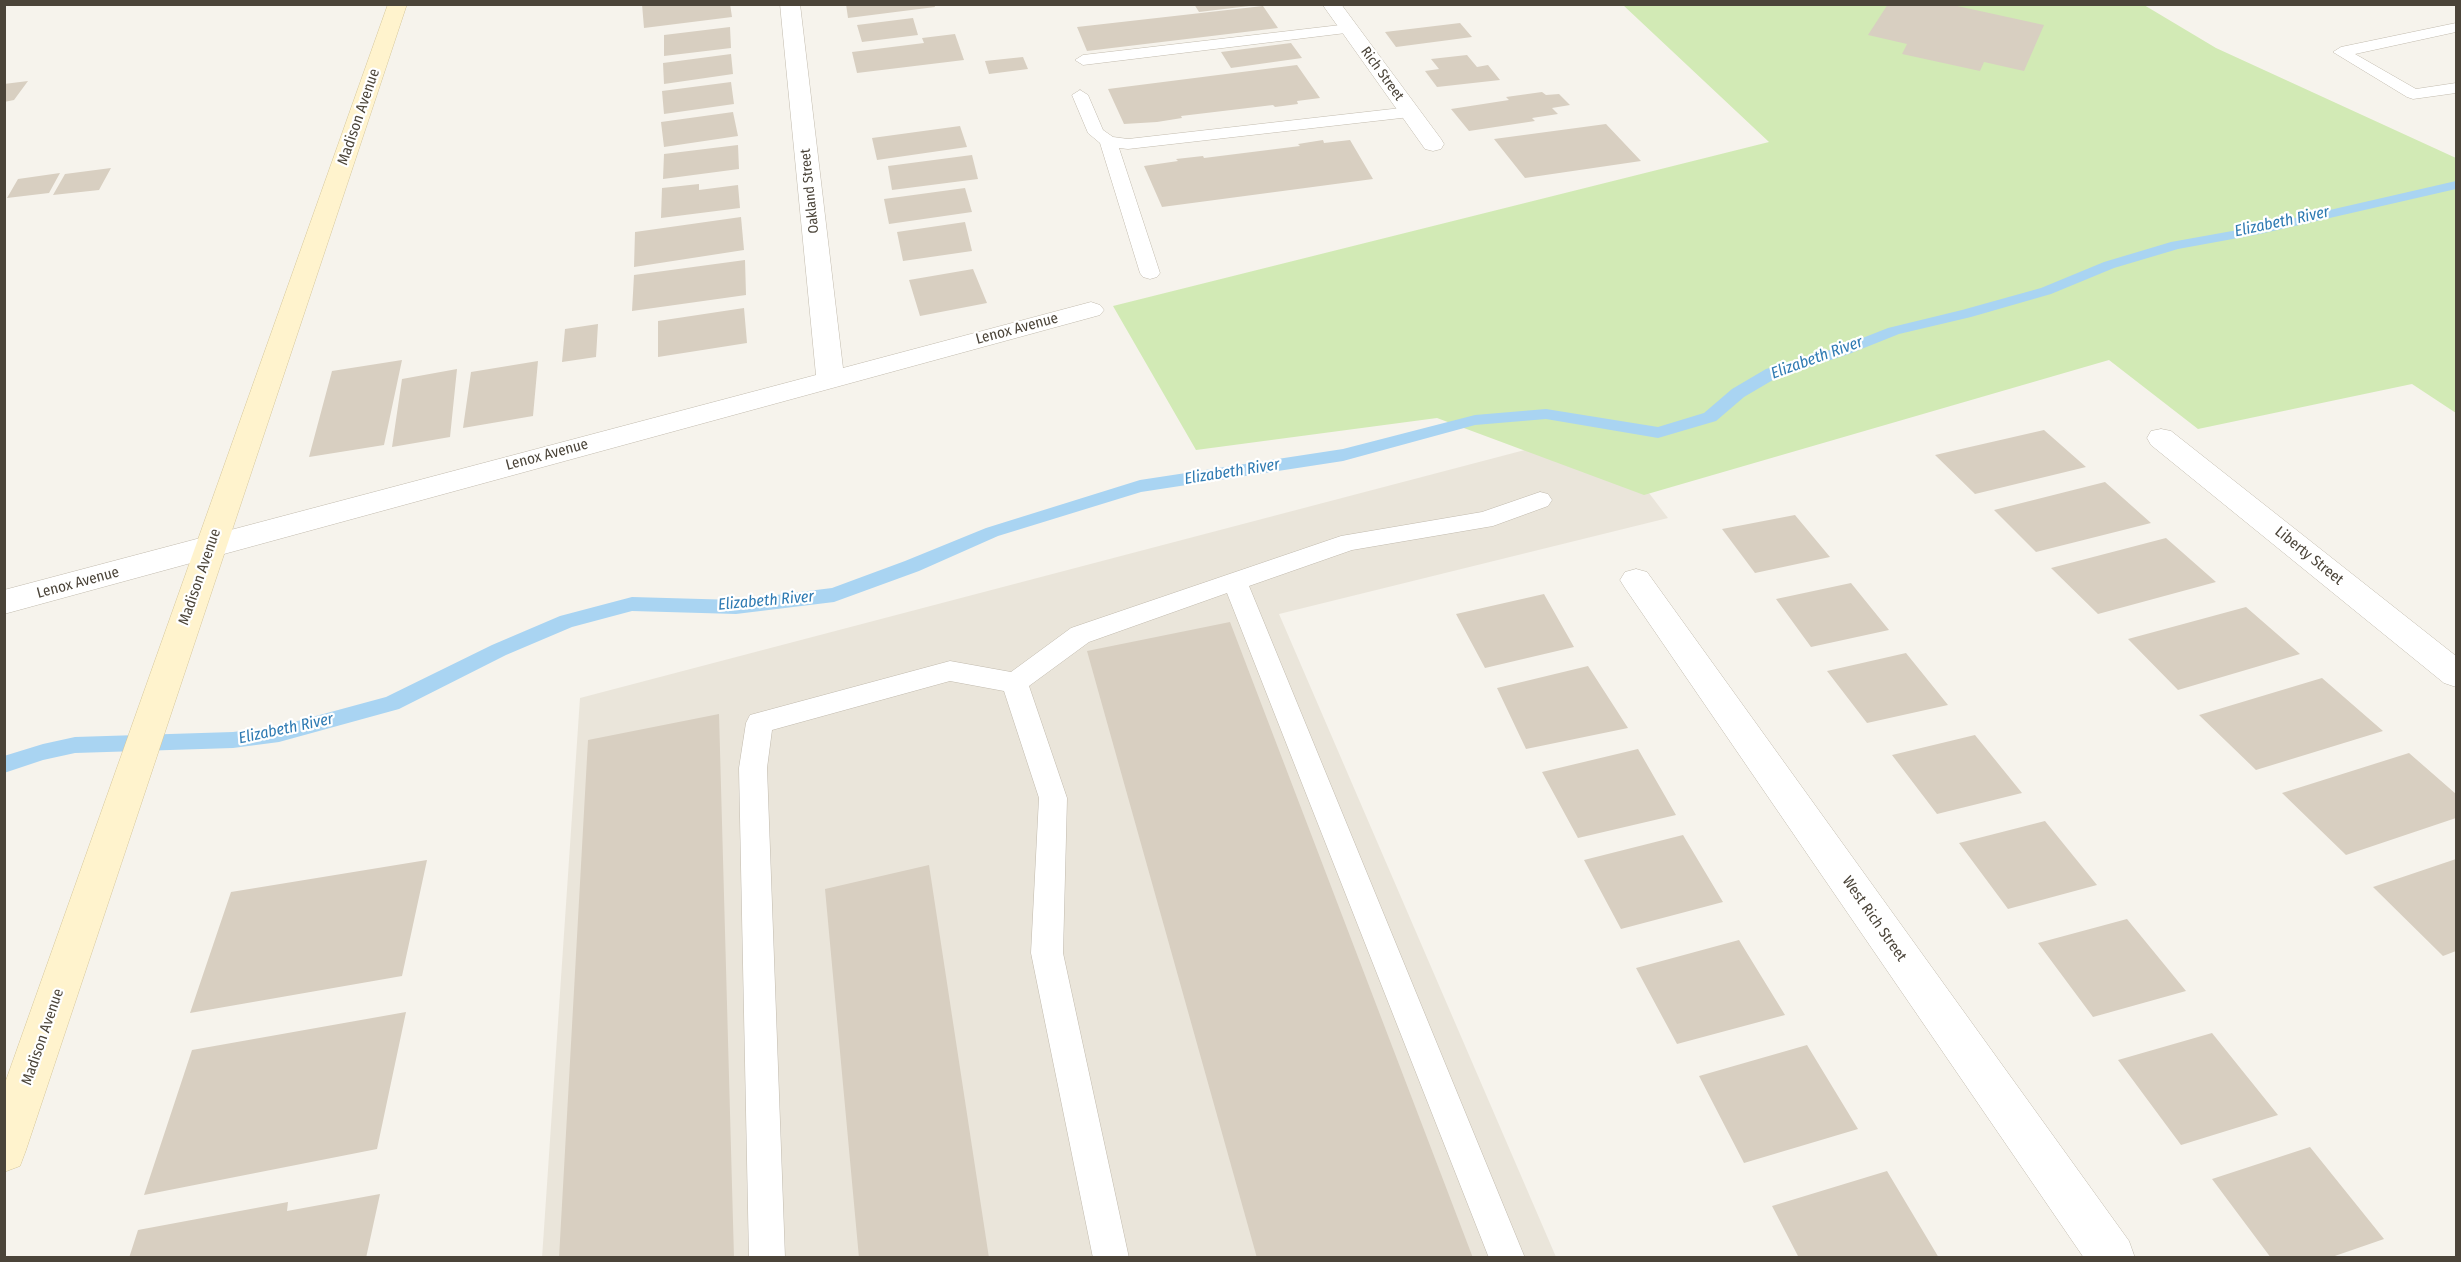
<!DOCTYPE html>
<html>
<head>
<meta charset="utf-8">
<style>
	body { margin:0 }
	#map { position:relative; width:2461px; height:1262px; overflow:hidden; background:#f6f3ec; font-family:"Fira Sans Condensed",sans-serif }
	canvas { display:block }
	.frame { position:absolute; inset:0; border:6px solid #4b4439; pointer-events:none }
</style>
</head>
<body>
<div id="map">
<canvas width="2461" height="1262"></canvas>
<div class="frame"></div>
</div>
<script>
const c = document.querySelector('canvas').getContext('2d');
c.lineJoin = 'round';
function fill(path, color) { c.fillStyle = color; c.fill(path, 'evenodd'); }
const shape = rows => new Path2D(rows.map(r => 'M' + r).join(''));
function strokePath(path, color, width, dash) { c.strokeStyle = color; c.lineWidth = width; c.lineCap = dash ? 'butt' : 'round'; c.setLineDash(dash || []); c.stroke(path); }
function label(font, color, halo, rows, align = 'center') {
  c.font = font + ' "Fira Sans Condensed",sans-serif'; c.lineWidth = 4.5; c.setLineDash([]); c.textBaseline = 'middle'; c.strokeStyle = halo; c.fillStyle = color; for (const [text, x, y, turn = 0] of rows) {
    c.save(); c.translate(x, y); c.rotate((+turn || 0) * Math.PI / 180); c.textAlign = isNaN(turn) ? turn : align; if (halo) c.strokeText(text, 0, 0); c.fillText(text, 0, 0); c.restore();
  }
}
fill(shape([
	[1601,430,1668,518,1279,614,1556,1257,542,1258,580,698]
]), '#eae5da');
fill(shape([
	[1623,5,2144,5,2216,48,2456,158,2456,413,2412,384,2198,429,2109,360,1644,495,1437,418,1196,450,1113,306,1769,142]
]), '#d2eab5');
fill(shape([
	[2456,181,2456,189,2260,234,2178,249,2114,268,2051,294,1971,317,1899,334,1849,354,1778,377,1744,397,1716,421,1658,438,1546,419,1475,425,1343,461,1141,492,998,536,919,571,834,602,736,614,632,611,572,627,506,655,399,709,279,742,233,748,75,753,43,760,4,773,4,756,43,744,75,737,233,732,279,726,386,697,492,645,560,616,632,597,736,600,832,588,905,561,986,528,1140,480,1343,449,1475,415,1546,409,1658,427,1704,413,1732,389,1766,369,1837,348,1888,328,1962,310,2041,288,2104,262,2171,242,2260,226,2456,181]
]), '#a9d4f2');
fill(shape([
	[642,4,730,4,732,17,644,28],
	[846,4,934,4,935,7,848,18],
	[1194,4,1249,4,1249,6,1199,12],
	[1888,4,1948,4,2044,25,2024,71,1984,62,1980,71,1902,54,1907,44,1868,35],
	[1263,6,1278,28,1087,51,1077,27],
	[913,18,918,35,862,42,857,25],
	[1460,23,1472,37,1396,47,1385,32],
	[730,27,731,48,664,56,664,35],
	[955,34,964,60,857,73,852,52,924,43,922,38],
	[1291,43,1302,58,1231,68,1221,52],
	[731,54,733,74,664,84,663,63],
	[1467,55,1477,67,1488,65,1500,80,1437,87,1425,71,1439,69,1431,59],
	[1023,57,1028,69,989,74,985,61],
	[1297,65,1320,98,1297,101,1298,104,1275,107,1273,105,1181,116,1182,118,1157,122,1124,124,1108,89],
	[28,81,14,100,4,102,4,84],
	[731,82,734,104,664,114,662,91],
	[1542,92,1546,95,1559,94,1570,105,1552,108,1558,114,1532,118,1535,121,1469,131,1451,109,1509,100,1506,97],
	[733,112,738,136,664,147,661,122],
	[1606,124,1641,161,1525,178,1494,139],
	[960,126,967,147,877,160,872,138],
	[1323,140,1324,143,1350,140,1373,179,1162,207,1144,166,1178,161,1176,159,1203,156,1204,158,1300,146,1298,144],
	[738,145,739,169,663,179,664,154],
	[972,155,978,179,892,190,888,166],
	[111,168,99,190,53,195,65,174],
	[60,173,49,193,7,198,18,179],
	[699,184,699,190,738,185,740,208,661,218,662,188],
	[965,188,972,212,889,224,884,199],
	[741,217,744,250,634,267,635,232],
	[965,222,972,251,903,261,897,232],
	[745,260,746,295,632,311,634,275],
	[973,269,987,303,920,316,909,280],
	[744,308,747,343,658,357,658,321],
	[598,324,596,357,562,362,565,329],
	[402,360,384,445,309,457,332,371],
	[538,361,533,416,463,428,471,372],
	[457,369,450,437,392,447,402,379],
	[2044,430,2086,467,1975,494,1935,455],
	[2105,482,2151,523,2036,552,1994,510],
	[1795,515,1830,557,1755,573,1722,529],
	[2166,538,2216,582,2098,614,2051,568],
	[1851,583,1889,630,1811,647,1776,599],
	[1544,594,1574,647,1485,668,1456,614],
	[2246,607,2300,654,2178,690,2128,639],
	[1230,622,1473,1258,1257,1258,1087,651],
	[1906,653,1948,705,1867,723,1827,671],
	[1588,666,1628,728,1526,749,1497,688],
	[2322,678,2383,731,2256,770,2199,715],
	[719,714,734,1258,559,1258,588,740],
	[1975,735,2022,793,1937,814,1892,755],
	[1638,749,1676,815,1578,838,1542,772],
	[2409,753,2456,794,2456,818,2346,855,2282,793],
	[2045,821,2097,885,2008,909,1959,843],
	[1683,835,1723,902,1621,929,1584,860],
	[2456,859,2456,951,2443,956,2373,887],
	[427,860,402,976,190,1013,231,892],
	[929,865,989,1258,859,1258,825,889],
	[2127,919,2186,991,2093,1017,2038,943],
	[1739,940,1785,1015,1677,1044,1636,968],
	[406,1012,377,1149,144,1195,192,1050],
	[2212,1033,2278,1115,2181,1145,2118,1060],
	[1807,1045,1858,1129,1744,1163,1699,1076],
	[2310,1147,2384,1239,2329,1258,2271,1258,2212,1179],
	[1887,1171,1939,1258,1799,1258,1772,1206],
	[380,1194,366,1258,129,1258,138,1230,288,1202,287,1211]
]), '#d8cfc1');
const lane = shape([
	[2456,23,2456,32,2355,54,2416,89,2456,83,2456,93,2413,99,2407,97,2333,52,2341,47,2456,23],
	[1349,24,1357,29,1354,32,1083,65,1075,60,1083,55,1349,24],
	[1080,90,1088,95,1103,130,1113,137,1128,139,1410,107,1418,112,1410,117,1128,149,1119,148,1160,273,1157,277,1150,279,1143,277,1140,273,1100,143,1088,133,1072,95,1080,90],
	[1540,492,1548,494,1552,500,1548,506,1493,526,1352,550,1249,586,1525,1258,1489,1258,1227,593,1089,642,1029,686,1067,798,1063,953,1129,1258,1093,1258,1031,953,1039,798,1004,691,950,681,772,730,767,768,785,1258,749,1258,739,768,746,723,750,715,950,661,1011,672,1071,628,1341,536,1482,512,1540,492]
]);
const street = shape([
	[780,4,800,4,843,368,1091,302,1100,305,1104,310,1100,315,4,614,4,590,816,375,780,4],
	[1322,4,1341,4,1441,139,1444,144,1441,149,1433,151,1425,149,1322,4],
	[2161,429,2171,431,2456,656,2456,687,2444,683,2151,445,2147,438,2151,431,2161,429],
	[1636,569,1647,572,2129,1241,2135,1258,2084,1258,1625,588,1620,580,1625,572,1636,569]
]);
const secondary = shape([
	[388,4,407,4,26,1150,20,1166,4,1172,4,1086,388,4]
]);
strokePath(lane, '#c2bbae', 1);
strokePath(street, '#c2bbae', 1);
strokePath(secondary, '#d6c79b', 1);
fill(lane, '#fff');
fill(street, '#fff');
fill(secondary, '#fff3cd');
label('14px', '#4b4439', '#fff', [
	["Rich Street",1382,74,54],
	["Oakland Street",810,191,-96]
]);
label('15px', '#4b4439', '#fff', [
	["Madison Avenue",359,117,-71],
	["Lenox Avenue",1017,329,-15],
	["Lenox Avenue",547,455,-15],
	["Liberty Street",2309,556,39],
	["Madison Avenue",200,577,-71],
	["Lenox Avenue",78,583,-15],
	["West Rich Street",1874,919,55],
	["Madison Avenue",43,1037,-71]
]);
label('italic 16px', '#2e7ab2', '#fff', [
	["Elizabeth River",2282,222,-12],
	["Elizabeth River",1817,358,-20],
	["Elizabeth River",1232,472,-9],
	["Elizabeth River",766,601,-5],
	["Elizabeth River",286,729,-12]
]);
</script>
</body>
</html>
